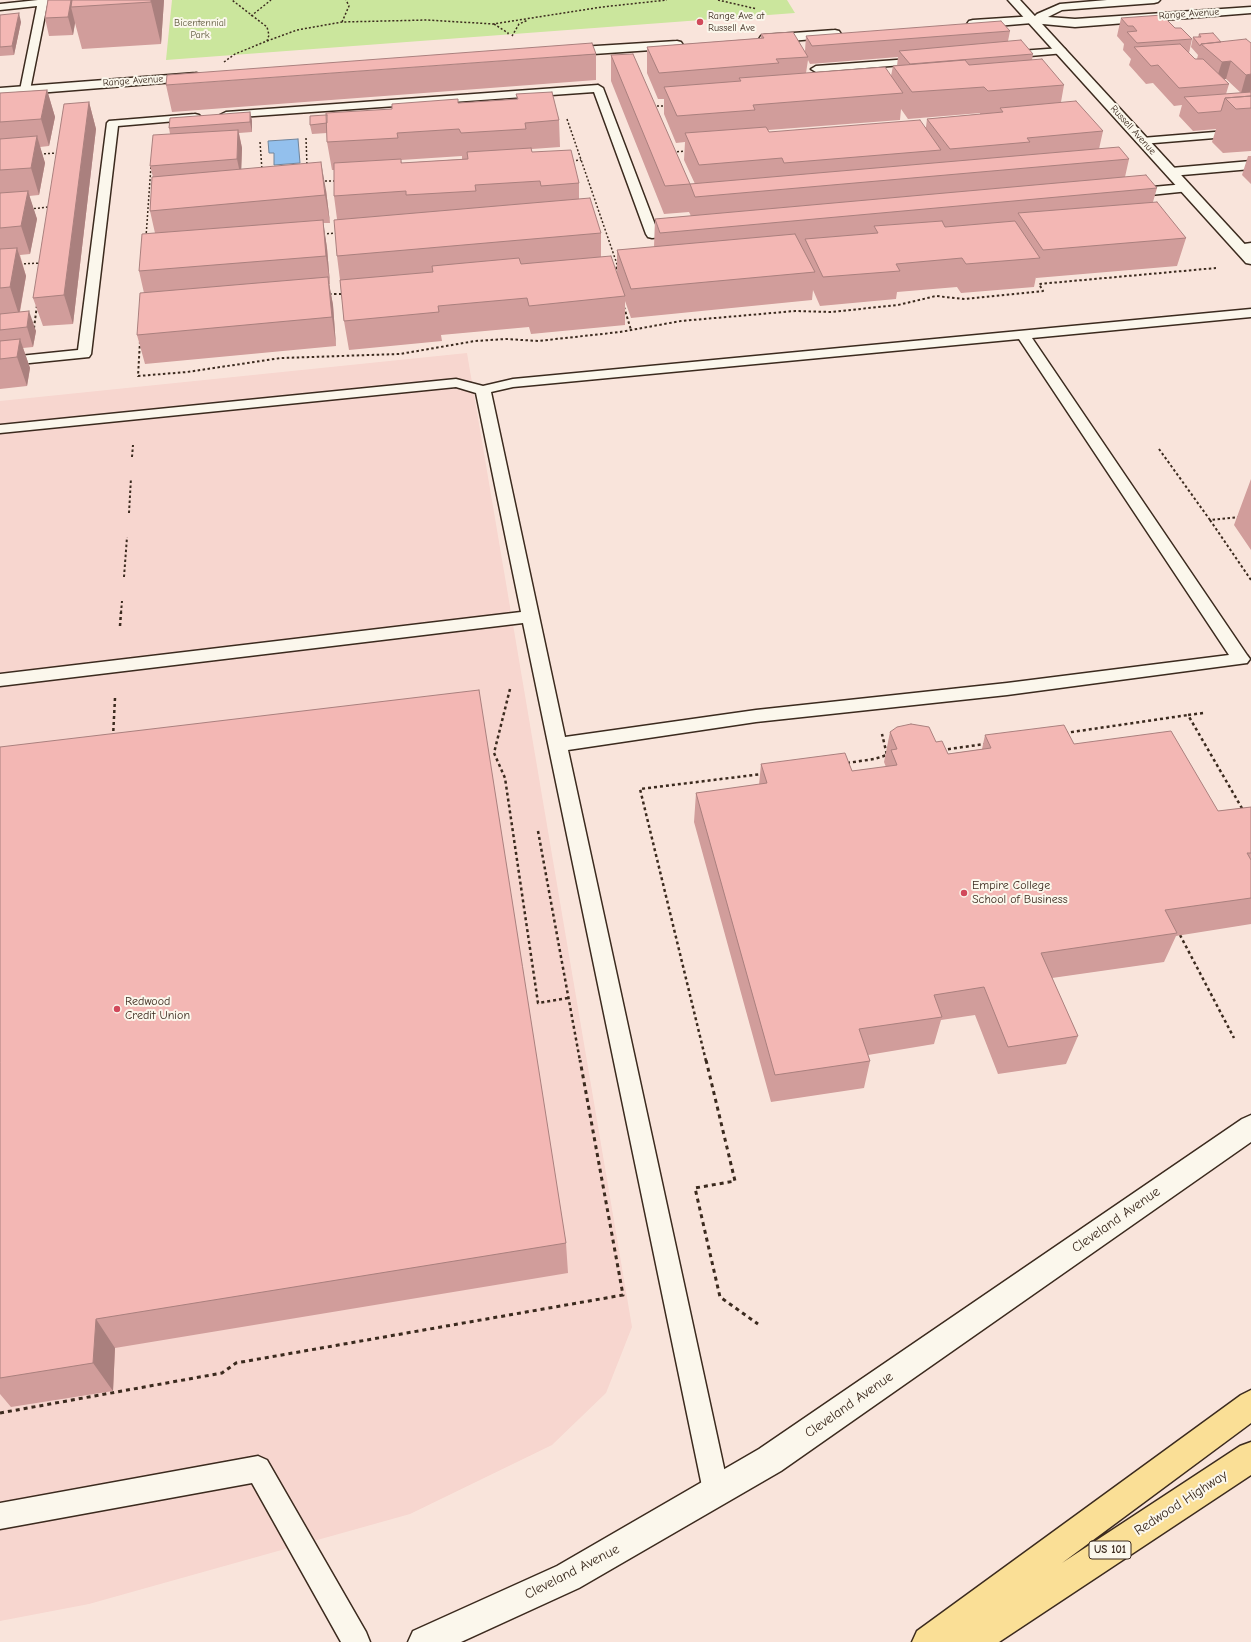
<!DOCTYPE html>
<html>
<head>
<meta charset="utf-8">
<style>
	body { margin:0 }
	canvas { display:block; background:#f9e4db }
</style>
</head>
<body>
<canvas width="1251" height="1642"></canvas>
<script>
const c = document.querySelector('canvas').getContext('2d');
c.lineJoin = 'round';
function fill(path, color) { c.fillStyle = color; c.fill(path, 'evenodd'); }
const shape = rows => new Path2D(rows.map(r => 'M' + r).join(''));
function strokePath(path, color, width, dash) { c.strokeStyle = color; c.lineWidth = width; c.lineCap = dash ? 'butt' : 'round'; c.setLineDash(dash || []); c.stroke(path); }
function label(font, color, halo, rows, align = 'center') {
  c.font = font + ' "Comic Neue",sans-serif'; c.lineWidth = 4; c.setLineDash([]); c.textBaseline = 'middle'; c.strokeStyle = halo; c.fillStyle = color; for (const [text, x, y, turn = 0] of rows) {
    c.save(); c.translate(x, y); c.rotate((+turn || 0) * Math.PI / 180); c.textAlign = isNaN(turn) ? turn : align; if (halo) c.strokeText(text, 0, 0); c.fillText(text, 0, 0); c.restore();
  }
}
fill(shape([
	[467,353,632,1327,606,1393,552,1445,410,1514,89,1604,0,1621,0,401]
]), '#f7d6cf');
fill(shape([
	[172,0,787,0,795,13,166,60]
]), '#cbe69d');
const water = shape([
	[298,139,300,163,274,165,274,153,269,153,268,141,298,139]
]);
fill(water, '#93c0ed');
strokePath(water, '#70849a', 1);
const lane = shape([
	[38,0,48,0,30,90,25,93,20,90,37,6,0,10,0,4,38,0],
	[1061,48,1065,49,1066,51,1065,53,1006,58,1001,55,1006,52,1061,48],
	[923,58,927,59,928,61,927,63,816,72,811,69,816,66,923,58],
	[598,85,603,88,657,230,679,228,683,229,685,232,683,235,652,238,648,237,646,234,594,92,226,118,220,115,226,112,598,85],
	[195,114,199,115,201,117,199,119,118,126,91,354,89,357,0,366,0,358,78,350,107,123,109,121,195,114],
	[1251,129,1251,135,1142,144,1138,143,1136,141,1138,139,1142,138,1251,129],
	[1251,161,1251,169,1171,176,1167,175,1165,172,1167,169,1171,168,1251,161],
	[1185,184,1189,185,1191,188,1189,191,1131,197,1127,196,1125,193,1127,190,1131,189,1185,184],
	[1251,243,1251,251,1241,252,1237,251,1235,248,1237,245,1251,243],
	[1251,309,1251,317,1032,338,1247,655,1250,659,1247,663,1007,695,756,722,568,750,729,1491,725,1500,716,1504,707,1500,703,1491,523,623,0,686,0,674,521,612,476,393,456,387,0,433,0,425,456,379,483,386,513,379,1251,309],
	[1019,339,1229,655,1007,683,756,710,565,737,491,392,513,387,1019,339],
	[258,1456,267,1460,366,1632,370,1642,341,1642,252,1483,0,1529,0,1503,258,1456]
]);
const street = shape([
	[1008,0,1020,0,1251,251,1251,264,1246,263,1008,0]
]);
const secondary = shape([
	[1107,0,1160,0,1158,2,1154,3,1062,10,1048,17,1075,19,1251,7,1251,13,1075,27,1032,23,973,28,969,27,967,24,969,21,973,20,1035,16,1037,14,1060,4,1107,0],
	[835,30,839,31,841,34,839,37,765,43,761,42,759,39,761,36,765,35,835,30],
	[677,41,681,42,683,45,681,48,564,56,560,55,558,52,560,49,564,48,677,41],
	[196,73,200,74,202,77,200,80,0,96,0,88,196,73],
	[1251,1115,1251,1142,781,1471,579,1588,461,1642,408,1642,413,1631,557,1566,759,1449,1242,1119,1251,1115]
]);
const highway = shape([
	[1251,1390,1251,1423,1062,1563,1240,1446,1251,1442,1251,1475,999,1642,912,1642,917,1631,1241,1395,1251,1390]
]);
strokePath(lane, '#3b2a1e', 3);
strokePath(street, '#3b2a1e', 3);
strokePath(secondary, '#3b2a1e', 3);
strokePath(highway, '#3b2a1e', 3);
strokePath(shape([
	[718,0,757,9],
	[251,16,271,0],
	[342,22,349,6,346,0],
	[494,24,508,33,508,36],
	[512,36,519,24,528,20],
	[267,41,297,30,342,22,427,20,493,24,602,7,667,0],
	[224,62,235,54,267,41,269,35,267,27,232,0],
	[653,106,666,106],
	[567,119,618,267],
	[306,138,307,166],
	[260,142,262,170],
	[673,152,688,151],
	[40,154,59,153],
	[572,161,581,160],
	[321,181,336,181],
	[30,209,49,207],
	[323,234,338,233],
	[146,237,151,166],
	[20,264,41,263]
]), '#3b2a1e', 1.5, [2, 2]);
strokePath(shape([
	[615,274,617,266],
	[329,294,344,294],
	[624,307,631,330],
	[34,328,37,305],
	[140,341,138,376,187,372,281,358,400,354,475,341,506,339,538,341,620,332,681,321,795,311,831,312,898,305,936,296,965,299,1043,291,1039,284,1216,268],
	[1159,449,1210,520,1239,517],
	[132,457,133,445],
	[129,513,131,478],
	[1210,520,1251,580],
	[124,577,127,537],
	[121,613,122,601]
]), '#3b2a1e', 2, [2.5, 2.5]);
strokePath(shape([
	[120,626,121,612],
	[510,689,494,753,505,778,538,1003,568,998],
	[1203,713,1188,715,1243,810],
	[1065,733,1188,715],
	[113,737,115,698],
	[942,750,985,744],
	[847,763,874,759,887,755,882,734],
	[538,831,580,1061],
	[1180,935,1234,1038],
	[706,1061,640,789,762,774]
]), '#3b2a1e', 2.5, [3, 3]);
strokePath(shape([
	[706,1060,735,1181,695,1188,720,1297,758,1324],
	[0,1413,222,1373,236,1363,623,1295,580,1060]
]), '#3b2a1e', 3, [4, 4]);
fill(lane, '#fbf7ec');
fill(street, '#fbf7ec');
fill(secondary, '#fbf7ec');
fill(highway, '#fadf96');
fill(shape([
	[48,0,164,0,161,44,82,49,75,23,73,35,49,36,45,18],
	[0,15,21,22,14,55,0,56],
	[1121,18,1175,28,1192,39,1189,53,1195,59,1197,59,1198,55,1191,47,1193,37,1198,37,1199,34,1221,42,1251,43,1251,151,1223,153,1212,142,1216,129,1193,131,1179,116,1182,105,1174,106,1153,83,1146,84,1129,65,1131,59,1123,50,1124,44,1117,36],
	[1224,79,1226,79,1241,93,1226,94,1229,84],
	[1010,31,1008,41,1033,54,1032,60,1064,85,1061,102,1103,131,1099,149,1129,159,1125,177,1157,188,1153,202,1186,238,1177,266,1036,278,1036,277,1034,287,961,293,957,287,897,292,896,299,820,306,813,290,812,300,631,318,625,301,625,325,531,334,529,327,441,335,442,341,349,350,344,321,340,280,337,256,337,219,334,196,334,170,332,170,327,142,327,133,312,134,310,125,392,109,458,103,517,99,516,94,559,120,560,147,532,149,532,152,579,183,579,199,601,233,601,257,617,274,617,250,654,247,655,219,691,216,689,212,664,214,611,81,611,55,690,184,695,184,684,160,685,142,676,143,664,114,664,99,658,99,647,73,647,47,761,38,761,34,805,51,806,36],
	[898,57,897,66,893,66,891,76,806,73,808,60,810,64],
	[901,109,908,119,980,113,980,114,927,119,926,127,769,132,768,130,900,120],
	[462,156,462,159,402,163,401,160],
	[596,54,596,80,172,112,166,85],
	[47,90,55,117,49,146,40,147,45,163,39,195,29,196,37,219,30,254,20,255,26,276,20,312,36,331,33,347,23,348,30,368,27,386,0,389,0,93],
	[89,102,96,129,73,324,43,326,33,298],
	[250,112,252,121,252,132,239,133,242,148,241,169,326,190,330,223,323,223,327,248,330,284,329,284,333,305,336,346,145,364,137,335,144,293,139,271,155,233,150,211,153,177,150,166,170,134,169,128],
	[1248,156,1251,156,1251,184,1242,175],
	[1251,479,1251,550,1234,525],
	[890,732,936,742,948,754,982,749,985,735,1074,744,1218,811,1251,807,1251,924,1176,936,1164,962,1052,978,1078,1036,1066,1064,998,1074,975,1015,941,1020,934,1044,868,1055,870,1061,864,1088,771,1102,694,822,696,793,759,785,761,764,852,771,886,767,884,762],
	[0,747,566,1243,568,1273,115,1348,113,1391,11,1407,0,1394]
]), '#d19d9b');
fill(shape([
	[71,0,79,0,71,7,75,23,73,35,68,17],
	[151,0,164,0,161,44,151,2],
	[19,13,21,22,14,55,12,46],
	[1231,61,1226,79,1216,80,1222,62],
	[1251,74,1251,90,1250,92,1241,93,1246,75],
	[47,90,55,117,49,146,41,119],
	[89,102,96,129,73,324,64,295],
	[250,112,252,121,252,132,250,122],
	[238,130,242,148,241,178,237,159],
	[37,136,45,163,39,195,31,168],
	[321,162,326,190,330,223,325,195],
	[28,191,37,219,30,254,21,226],
	[323,220,327,248,330,284,326,256],
	[17,248,26,276,19,315,10,287],
	[328,277,333,305,336,346,332,317],
	[29,311,36,331,33,347,27,327],
	[20,339,30,368,27,386,17,357],
	[96,1319,115,1348,113,1391,93,1363]
]), '#aa807e');
const building = shape([
	[48,0,71,0,68,17,45,18,48,0],
	[72,0,151,0,151,2,71,7,72,0],
	[19,13,12,46,0,47,0,15,19,13],
	[1162,15,1175,28,1181,28,1192,39,1137,43,1127,32,1137,31,1133,26,1128,26,1121,18,1162,15],
	[1001,21,1010,31,812,46,806,36,1001,21],
	[793,32,808,57,776,59,779,63,659,73,647,47,764,38,761,34,793,32],
	[1213,33,1221,42,1201,44,1200,46,1193,37,1201,37,1199,34,1213,33],
	[1246,39,1251,43,1251,74,1246,75,1231,61,1222,62,1201,44,1246,39],
	[1021,40,1033,54,910,64,899,51,1021,40],
	[592,43,596,54,166,85,167,75,592,43],
	[1180,44,1195,59,1203,59,1229,84,1179,88,1158,65,1151,66,1134,47,1180,44],
	[633,54,690,184,1119,147,1129,159,695,197,690,184,665,186,611,55,633,54],
	[1042,59,1064,85,988,91,984,87,912,92,893,66,965,60,969,65,1042,59],
	[885,67,903,93,753,105,755,110,677,116,664,87,741,81,739,78,885,67],
	[47,90,41,119,0,122,0,93,47,90],
	[552,92,559,120,525,123,526,129,461,133,459,129,397,133,398,138,327,142,326,113,392,109,392,104,458,99,458,103,518,99,516,94,552,92],
	[1251,92,1251,96,1225,98,1221,111,1198,113,1184,97,1251,92],
	[1251,96,1251,108,1236,109,1225,98,1251,96],
	[1076,101,1103,131,1027,138,1030,142,950,149,927,119,1003,112,1000,108,1076,101],
	[89,102,64,295,33,298,64,104,89,102],
	[250,112,250,122,169,128,170,118,250,112],
	[327,115,327,123,310,125,310,116,326,115,327,115],
	[920,120,941,150,784,163,782,158,699,165,685,133,766,127,769,132,920,120],
	[238,130,237,159,150,166,153,135,238,130],
	[37,136,31,168,0,170,0,139,37,136],
	[531,148,532,152,571,150,579,183,541,186,540,181,475,185,476,191,406,195,406,191,334,196,334,163,401,159,401,163,468,159,467,152,531,148],
	[321,162,325,195,150,211,152,177,321,162],
	[1146,175,1157,188,660,233,655,219,1146,175],
	[28,191,21,226,0,228,0,193,28,191],
	[590,198,601,233,337,256,334,220,590,198],
	[1157,202,1186,238,1043,250,1018,213,1157,202],
	[323,220,326,256,139,271,142,234,323,220],
	[942,221,945,227,1015,221,1040,258,966,264,962,258,896,264,900,271,823,277,805,239,878,233,874,226,942,221],
	[795,234,815,272,631,289,617,250,795,234],
	[17,248,10,287,0,288,0,249,17,248],
	[611,256,625,296,529,306,527,298,438,306,439,312,344,321,340,280,433,272,432,266,519,258,521,264,611,256],
	[328,277,332,317,137,335,140,293,328,277],
	[29,311,27,327,0,330,0,314,29,311],
	[20,339,17,357,0,359,0,341,20,339],
	[479,690,566,1243,96,1319,93,1363,0,1378,0,747,479,690],
	[911,724,929,727,936,742,942,741,948,754,991,748,985,735,1064,725,1074,744,1171,731,1218,811,1251,807,1251,853,1247,853,1251,860,1251,898,1165,910,1177,933,1041,953,1078,1036,1008,1047,984,987,934,995,942,1017,859,1029,870,1061,775,1075,696,793,767,783,761,764,845,753,852,771,897,765,891,750,897,749,890,732,897,727,911,724]
]);
fill(building, '#f3b7b4');
strokePath(building, '#aa807e', 1);
for (const [x, y, r, color] of [
	[700,22,4,"#d1495b"],
	[964,893,4,"#d1495b"],
	[117,1009,4,"#d1495b"]
]) { const dot = new Path2D(); dot.arc(x, y, r, 0, 2 * Math.PI); c.fillStyle = color; c.fill(dot); strokePath(dot, '#fbf7ec', 1.5); }
label('10px', '#3b2a1e', '#fbf7ec', [
	["Range Avenue",1189,14,-4],
	["Range Avenue",133,81,-4],
	["Russell Avenue",1133,130,48]
]);
label('10px', '#3b2a1e', '#fbf7ec', [
	["Range Ave at",708,16],
	["Russell Ave",708,28]
], 'left');
label('10px', '#5f593e', '#fbf7ec', [
	["Bicentennial",200,23],
	["Park",200,35]
]);
for (const [x, y, w] of [
	[1110,1550,42]
]) { const box = new Path2D(); box.roundRect(x - w / 2, y - 9, w, 18, 3); c.fillStyle = '#fbf7ec'; c.fill(box); strokePath(box, '#3b2a1e', 1); }
label('bold 11px', '#3b2a1e', null, [
	["US 101",1110,1550]
]);
label('12px', '#3b2a1e', '#fbf7ec', [
	["Empire College",972,886],
	["School of Business",972,900],
	["Redwood",125,1002],
	["Credit Union",125,1016]
], 'left');
label('14px', '#3b2a1e', '#fbf7ec', [
	["Cleveland Avenue",1116,1220,-35],
	["Cleveland Avenue",849,1405,-35],
	["Redwood Highway",1181,1503,-33],
	["Cleveland Avenue",572,1572,-27]
]);
</script>
</body>
</html>
